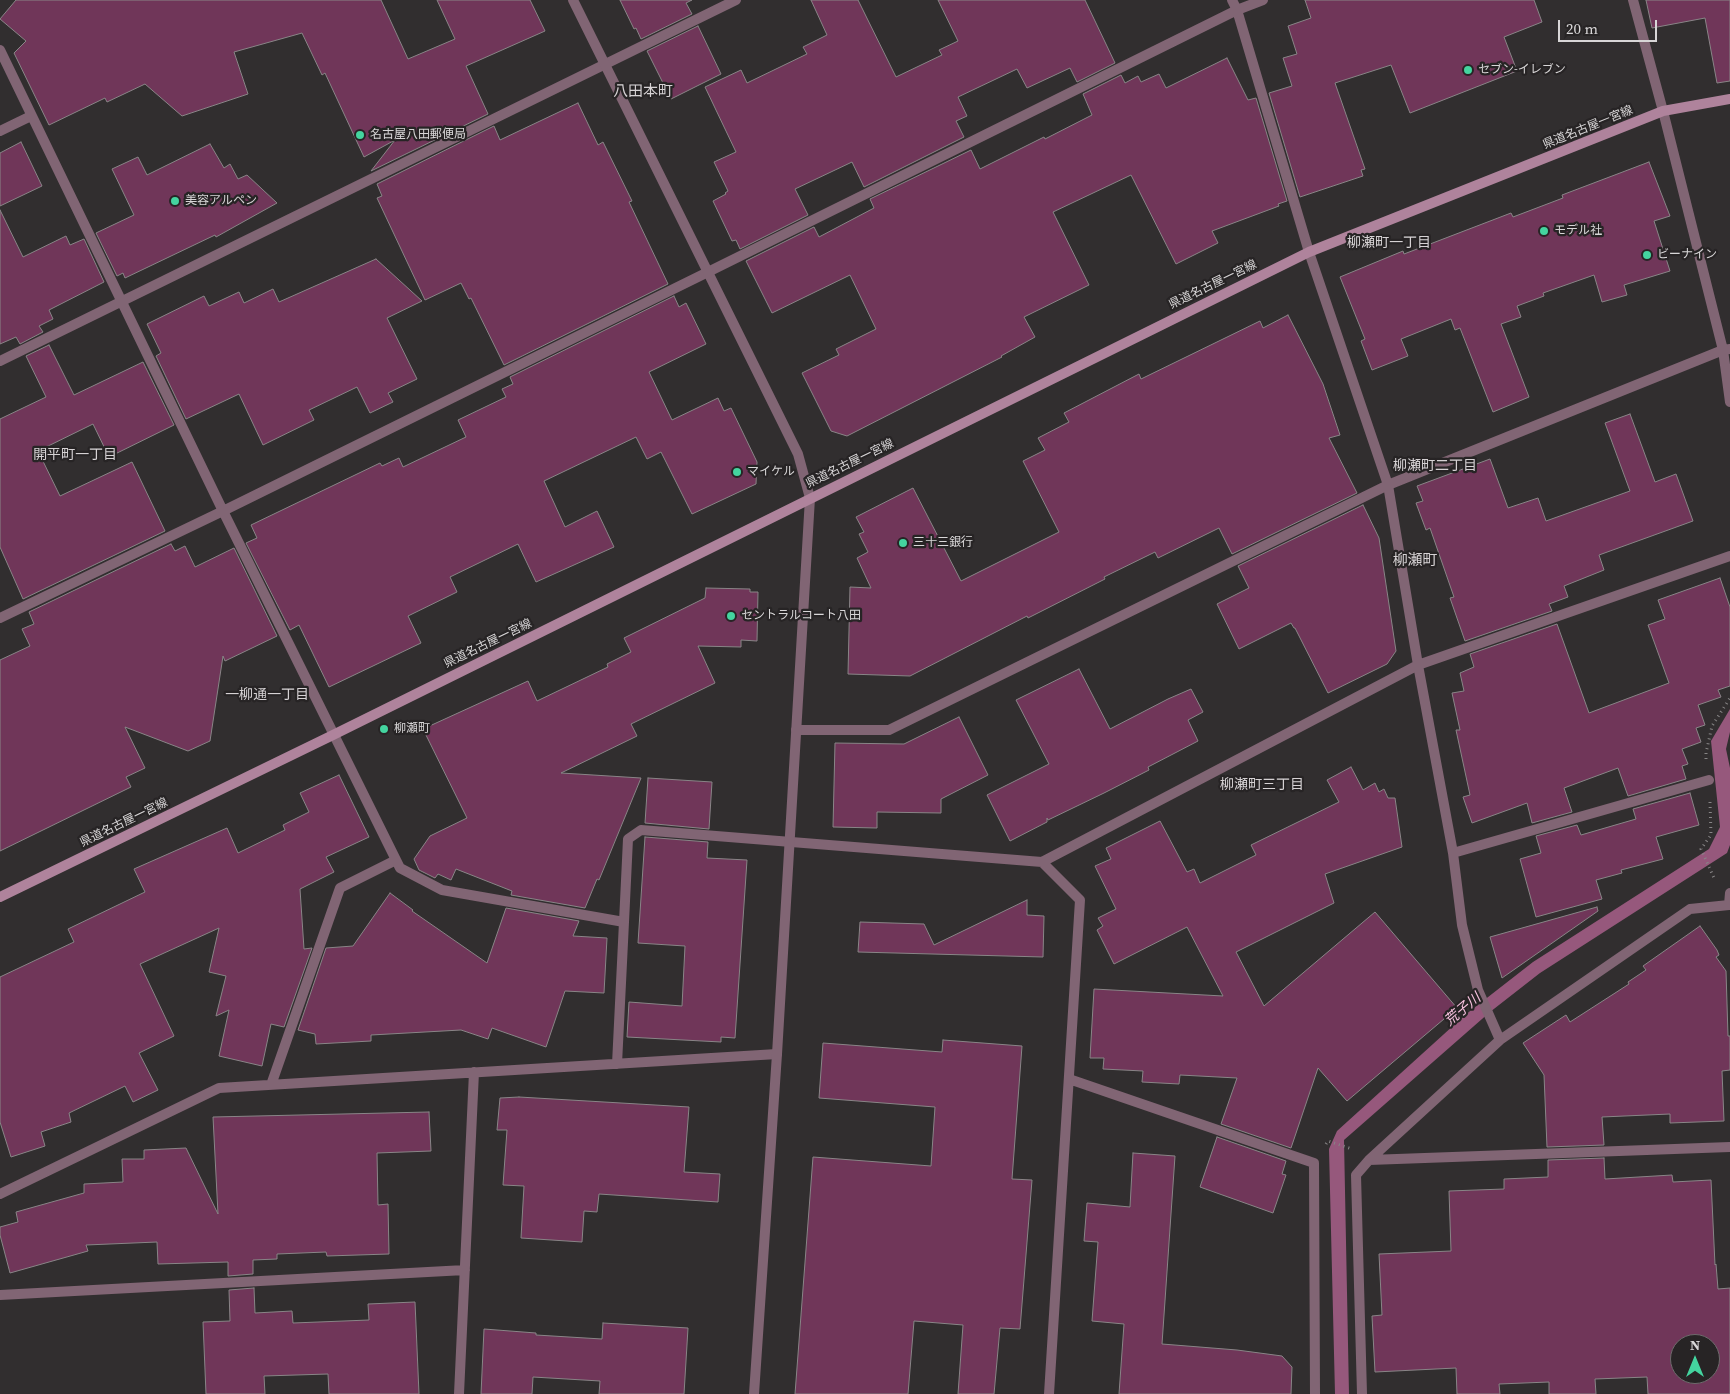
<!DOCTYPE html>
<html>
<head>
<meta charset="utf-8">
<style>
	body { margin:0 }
	#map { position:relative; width:1730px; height:1394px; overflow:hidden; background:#312e2f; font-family:"Source Serif 4",serif }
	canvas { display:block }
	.north { position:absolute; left:1670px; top:1334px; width:50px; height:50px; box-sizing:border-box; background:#272425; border:1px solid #6e6b6c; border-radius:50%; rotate:0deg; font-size:14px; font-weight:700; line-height:20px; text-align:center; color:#d8d6d7 }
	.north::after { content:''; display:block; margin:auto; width:18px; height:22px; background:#44d49f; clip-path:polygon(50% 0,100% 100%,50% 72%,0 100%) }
	.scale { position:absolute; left:1558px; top:20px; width:99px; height:22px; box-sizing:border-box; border:2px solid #d8d6d7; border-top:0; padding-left:6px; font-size:15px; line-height:18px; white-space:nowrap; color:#d8d6d7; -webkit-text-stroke:4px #272425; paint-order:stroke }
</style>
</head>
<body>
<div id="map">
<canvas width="1730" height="1394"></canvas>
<div class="north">N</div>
<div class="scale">20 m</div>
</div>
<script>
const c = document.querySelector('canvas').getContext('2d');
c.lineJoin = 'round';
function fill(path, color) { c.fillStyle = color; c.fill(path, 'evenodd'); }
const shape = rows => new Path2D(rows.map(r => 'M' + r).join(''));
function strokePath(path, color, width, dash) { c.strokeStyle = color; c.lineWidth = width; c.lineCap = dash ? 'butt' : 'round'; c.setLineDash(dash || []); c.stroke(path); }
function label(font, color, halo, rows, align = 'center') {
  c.font = font + ' "Source Serif 4","Noto Sans JP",serif'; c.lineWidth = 4.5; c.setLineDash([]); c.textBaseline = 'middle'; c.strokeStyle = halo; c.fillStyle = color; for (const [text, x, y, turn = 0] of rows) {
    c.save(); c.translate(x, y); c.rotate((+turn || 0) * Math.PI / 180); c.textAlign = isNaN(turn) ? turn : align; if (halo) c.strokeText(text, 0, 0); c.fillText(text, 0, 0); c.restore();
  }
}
fill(shape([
	[1730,709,1730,732,1726,749,1730,768,1730,845,1727,853,1540,973,1490,1012,1344,1140,1349,1394,1335,1394,1329,1149,1337,1131,1465,1015,1533,962,1709,849,1720,827,1711,741]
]), '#96587c');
const building = shape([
	[16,0,381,0,408,59,455,39,437,0,530,0,545,31,466,66,488,114,371,171,395,140,364,157,325,73,322,75,302,33,234,52,248,94,182,116,145,84,107,102,105,98,49,125,14,53,26,41,0,19,16,0],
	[620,0,692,0,686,3,692,14,641,39,636,28,634,29,620,0],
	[811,0,858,0,896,77,942,55,939,50,958,41,938,0,1085,0,1115,63,1077,82,1070,68,1027,88,1017,69,958,97,967,116,956,121,964,137,864,187,852,162,795,189,808,215,740,249,736,240,732,241,713,201,726,194,725,193,728,191,714,162,736,152,705,87,741,70,747,83,807,54,803,47,827,35,811,0],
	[1305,0,1534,0,1542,22,1504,37,1517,71,1410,113,1391,65,1335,83,1365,169,1361,170,1363,176,1300,197,1269,93,1292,86,1283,58,1297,54,1288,26,1311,18,1305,0],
	[1646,0,1730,0,1730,81,1717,83,1705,18,1652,28,1646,0],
	[698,26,721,74,671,99,647,51,698,26],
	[1227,58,1248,100,1256,98,1287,201,1278,204,1279,206,1212,231,1218,243,1176,264,1131,175,1053,212,1089,285,1024,317,1035,337,1001,356,1002,357,847,436,831,431,802,373,839,355,836,349,876,329,850,275,772,313,746,261,814,227,819,237,874,208,870,199,971,150,980,169,1044,137,1045,139,1092,115,1083,94,1121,75,1125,83,1138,76,1141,82,1159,74,1166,88,1227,58],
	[578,103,598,145,603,142,632,201,629,202,668,284,504,365,471,298,469,299,461,283,425,300,377,198,382,196,377,184,494,126,500,140,578,103],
	[21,142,42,186,0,206,0,153,21,142],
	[210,144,224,168,230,164,238,179,247,175,277,203,216,237,215,235,125,278,123,273,117,276,96,233,134,215,112,169,138,157,147,175,210,144],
	[1649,162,1670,216,1654,221,1670,271,1624,285,1627,295,1602,302,1594,275,1543,293,1544,296,1517,306,1521,317,1501,324,1529,397,1493,412,1460,328,1455,330,1451,319,1401,339,1408,356,1372,370,1361,341,1365,339,1340,277,1403,251,1404,254,1511,213,1513,217,1563,198,1562,195,1649,162],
	[0,210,23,257,66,236,70,245,84,239,104,282,49,310,53,319,39,326,43,332,20,344,16,337,0,344,0,210],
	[376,259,422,301,387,318,417,379,388,393,393,402,370,413,357,387,309,410,314,420,263,445,239,394,186,419,156,356,161,353,147,324,204,296,209,306,239,292,244,303,273,289,279,302,376,259],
	[674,296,679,307,686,303,706,344,649,372,672,420,718,398,724,411,731,408,757,462,756,484,692,514,661,452,647,459,636,437,544,481,565,527,597,511,614,547,536,582,518,544,450,577,457,592,408,616,421,643,329,687,299,625,290,630,246,543,257,538,251,525,380,463,382,466,399,458,403,467,466,437,458,420,506,397,502,389,513,384,510,377,674,296],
	[1288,315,1323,384,1340,435,1329,438,1357,493,1232,554,1219,528,1158,558,1155,552,1104,577,1105,579,1028,618,1027,616,910,676,848,674,850,587,871,588,857,558,868,552,859,534,864,532,856,517,913,488,961,581,1059,532,1023,461,1045,450,1038,438,1069,422,1064,413,1139,374,1141,379,1260,321,1263,328,1288,315],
	[49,345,74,395,143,362,174,425,109,457,93,424,38,451,60,496,132,462,165,531,23,599,0,547,0,419,46,397,26,356,49,345],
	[1630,414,1655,482,1676,474,1693,521,1599,555,1604,570,1564,586,1568,597,1549,604,1552,611,1465,641,1450,598,1454,597,1430,528,1426,530,1416,503,1423,501,1417,486,1490,459,1508,508,1538,498,1546,521,1630,491,1605,423,1630,414],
	[1363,505,1379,538,1396,651,1387,664,1328,693,1295,628,1294,628,1291,623,1239,649,1217,604,1249,588,1238,566,1363,505],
	[171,544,175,551,185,546,195,567,234,548,277,636,225,661,223,656,210,741,188,751,125,727,145,768,126,777,131,787,0,851,0,660,30,646,22,629,34,624,29,612,171,544],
	[1720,578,1730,607,1730,686,1718,690,1721,697,1698,705,1705,725,1696,728,1701,742,1682,749,1688,764,1682,766,1686,779,1628,796,1618,768,1564,788,1572,812,1532,823,1527,803,1472,823,1463,797,1470,795,1456,730,1460,730,1452,693,1464,691,1460,673,1474,667,1470,654,1557,624,1589,713,1669,683,1648,625,1665,619,1658,600,1720,578],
	[706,588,750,589,750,592,758,592,757,641,741,640,741,647,698,646,715,683,631,724,637,736,561,773,641,778,599,880,597,879,585,908,511,895,512,891,456,869,451,880,438,874,435,878,419,870,414,859,430,836,467,818,423,729,528,681,537,701,608,667,607,664,631,652,624,638,705,598,706,588],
	[1079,669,1110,729,1168,699,1191,689,1203,712,1188,720,1198,741,1148,767,1149,770,1104,793,1048,820,1047,818,1047,822,1010,841,987,795,1049,764,1016,700,1079,669],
	[959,717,988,775,941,799,941,813,877,812,877,828,833,827,835,743,904,744,959,717],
	[1351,767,1363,790,1375,783,1379,792,1384,789,1388,798,1395,798,1402,847,1325,874,1334,903,1236,952,1264,1006,1375,912,1457,1008,1347,1101,1318,1068,1291,1148,1221,1124,1237,1078,1180,1075,1179,1084,1142,1082,1143,1071,1103,1069,1104,1058,1090,1058,1094,989,1223,996,1187,927,1114,964,1097,930,1103,926,1098,918,1116,909,1095,866,1111,859,1106,848,1160,821,1187,872,1194,869,1200,883,1256,855,1251,845,1339,802,1327,780,1351,767],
	[339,775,369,837,326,857,334,872,300,889,304,949,312,948,284,1027,271,1024,262,1066,219,1056,229,1010,216,1016,226,976,209,972,219,928,140,964,174,1036,139,1053,158,1090,133,1102,125,1086,69,1113,71,1122,41,1132,45,1146,11,1157,0,1122,0,977,74,942,68,929,145,892,134,869,227,828,238,853,285,830,283,825,309,812,300,793,339,775],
	[648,778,712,782,709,829,645,823,648,778],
	[1690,793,1699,825,1656,837,1663,859,1621,870,1622,873,1596,880,1602,899,1536,917,1520,859,1541,853,1536,836,1577,825,1581,835,1636,819,1633,809,1690,793],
	[645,837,708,842,707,858,747,860,735,1038,721,1037,721,1042,627,1037,629,1002,682,1006,685,946,638,943,645,837],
	[390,893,413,910,412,911,487,963,506,908,579,921,573,936,607,938,604,993,565,991,546,1047,492,1028,488,1039,461,1030,371,1035,371,1041,316,1044,315,1034,298,1030,326,948,353,946,390,893],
	[1027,900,1027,915,1044,916,1043,957,858,952,860,922,924,924,934,945,1027,900],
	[1597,907,1598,911,1502,978,1490,937,1597,907],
	[1700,926,1717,950,1719,955,1716,957,1726,971,1728,1036,1730,1036,1730,1070,1722,1071,1724,1121,1670,1123,1670,1114,1602,1117,1604,1145,1547,1147,1544,1075,1523,1043,1566,1015,1570,1022,1612,995,1629,984,1628,982,1646,970,1643,966,1700,926],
	[943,1040,1022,1046,1012,1179,1032,1180,1020,1329,1000,1328,994,1394,958,1394,963,1325,914,1321,908,1394,795,1394,813,1157,931,1166,935,1107,819,1098,823,1043,942,1052,943,1040],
	[519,1097,689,1107,684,1172,720,1174,718,1202,599,1194,597,1212,584,1211,582,1242,521,1238,524,1186,503,1185,507,1130,497,1130,500,1098,519,1097],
	[429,1112,431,1151,377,1153,378,1205,388,1204,389,1254,327,1256,326,1252,277,1254,277,1259,253,1260,253,1274,228,1276,228,1262,158,1264,157,1242,86,1245,88,1251,10,1273,0,1235,0,1227,18,1222,16,1212,84,1193,84,1184,123,1182,122,1159,144,1159,144,1150,186,1148,218,1214,213,1117,429,1112],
	[1217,1137,1286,1161,1282,1174,1286,1175,1273,1213,1200,1187,1217,1137],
	[1133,1153,1175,1156,1162,1344,1237,1350,1282,1356,1292,1367,1291,1394,1119,1394,1124,1324,1092,1321,1098,1242,1084,1241,1087,1203,1130,1207,1133,1153],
	[1604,1158,1605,1179,1672,1175,1673,1182,1711,1180,1715,1265,1716,1264,1718,1289,1730,1288,1730,1394,1648,1394,1647,1377,1595,1379,1596,1394,1549,1394,1549,1382,1499,1384,1500,1394,1457,1394,1456,1368,1375,1372,1372,1316,1382,1315,1379,1254,1451,1251,1449,1191,1504,1189,1504,1179,1548,1177,1548,1160,1604,1158],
	[1680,1344,1710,1344,1710,1374,1680,1374,1680,1344],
	[254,1288,255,1313,292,1311,293,1323,369,1320,368,1304,415,1302,419,1394,329,1394,328,1374,264,1376,265,1394,206,1394,203,1322,230,1321,229,1290,254,1288],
	[603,1323,688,1328,684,1394,599,1394,600,1381,533,1377,532,1394,481,1394,484,1329,536,1333,536,1335,602,1339,603,1323]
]);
fill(building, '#703659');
strokePath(building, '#898587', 1);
strokePath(shape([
	[1706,759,1706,753,1712,726,1730,698],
	[1710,802,1711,835,1701,849,1714,878],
	[1326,1144,1328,1141,1352,1149]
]), '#878586', 3, [1, 4]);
strokePath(shape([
	[1232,0,1237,10,1309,252,1388,485,1418,665,1453,853,1462,925,1478,990,1500,1040],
	[1633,0,1663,111,1723,350,1730,402],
	[0,50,223,511,400,868,442,890,624,922,628,839,641,830,1042,862,1080,900,1049,1394],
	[0,131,31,116],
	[0,361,736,0],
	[0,618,223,511,708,272,1237,10,1263,0],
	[796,730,889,730,1388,485,1723,350,1730,349],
	[1453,853,1709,780],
	[1042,862,1418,665,1730,556],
	[617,1064,624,922],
	[1069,1079,1314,1163,1315,1394],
	[271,1085,340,888,396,860],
	[1369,1160,1730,1147],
	[0,1194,219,1088,777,1054],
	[0,1295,465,1270],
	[459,1394,474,1072],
	[1362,1394,1356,1175,1369,1160,1500,1040,1690,909,1729,905,1730,893]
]), '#816574', 10);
strokePath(shape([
	[573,0,798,454,810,498,777,1054,754,1394]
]), '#816574', 10);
strokePath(shape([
	[0,897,333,735,1309,252,1663,111,1730,99]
]), '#af839c', 10);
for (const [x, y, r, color] of [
	[1468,70,5,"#44d49f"],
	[360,135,5,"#44d49f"],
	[175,201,5,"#44d49f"],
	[1544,231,5,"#44d49f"],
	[1647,255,5,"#44d49f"],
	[737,472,5,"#44d49f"],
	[903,543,5,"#44d49f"],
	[731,616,5,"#44d49f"],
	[384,729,5,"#44d49f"]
]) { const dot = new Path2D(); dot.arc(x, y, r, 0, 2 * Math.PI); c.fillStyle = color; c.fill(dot); strokePath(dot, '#272425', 2); }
label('12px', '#d8d6d7', '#272425', [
	["セブン-イレブン",1478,70],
	["名古屋八田郵便局",370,135],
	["美容アルペン",185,201],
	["モデル社",1554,231],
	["ビーナイン",1657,255],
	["マイケル",747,472],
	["三十三銀行",913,543],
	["セントラルコート八田",741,616],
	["柳瀬町",394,729]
], 'left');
label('12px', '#d8d6d7', '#272425', [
	["県道名古屋一宮線",1588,128,-22],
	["県道名古屋一宮線",1213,285,-26],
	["県道名古屋一宮線",850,464,-26],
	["県道名古屋一宮線",488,644,-26],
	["県道名古屋一宮線",124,823,-26]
]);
label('14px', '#d6d2d4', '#272425', [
	["柳瀬町一丁目",1389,243],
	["開平町一丁目",75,455],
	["柳瀬町二丁目",1435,466],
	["一柳通一丁目",267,695],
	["柳瀬町三丁目",1262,785]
]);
label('italic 14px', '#fbc4e2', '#272425', [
	["荒子川",1463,1010,-40]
]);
label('15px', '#d6d2d4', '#272425', [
	["八田本町",643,92],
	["柳瀬町",1415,561]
]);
</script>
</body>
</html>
